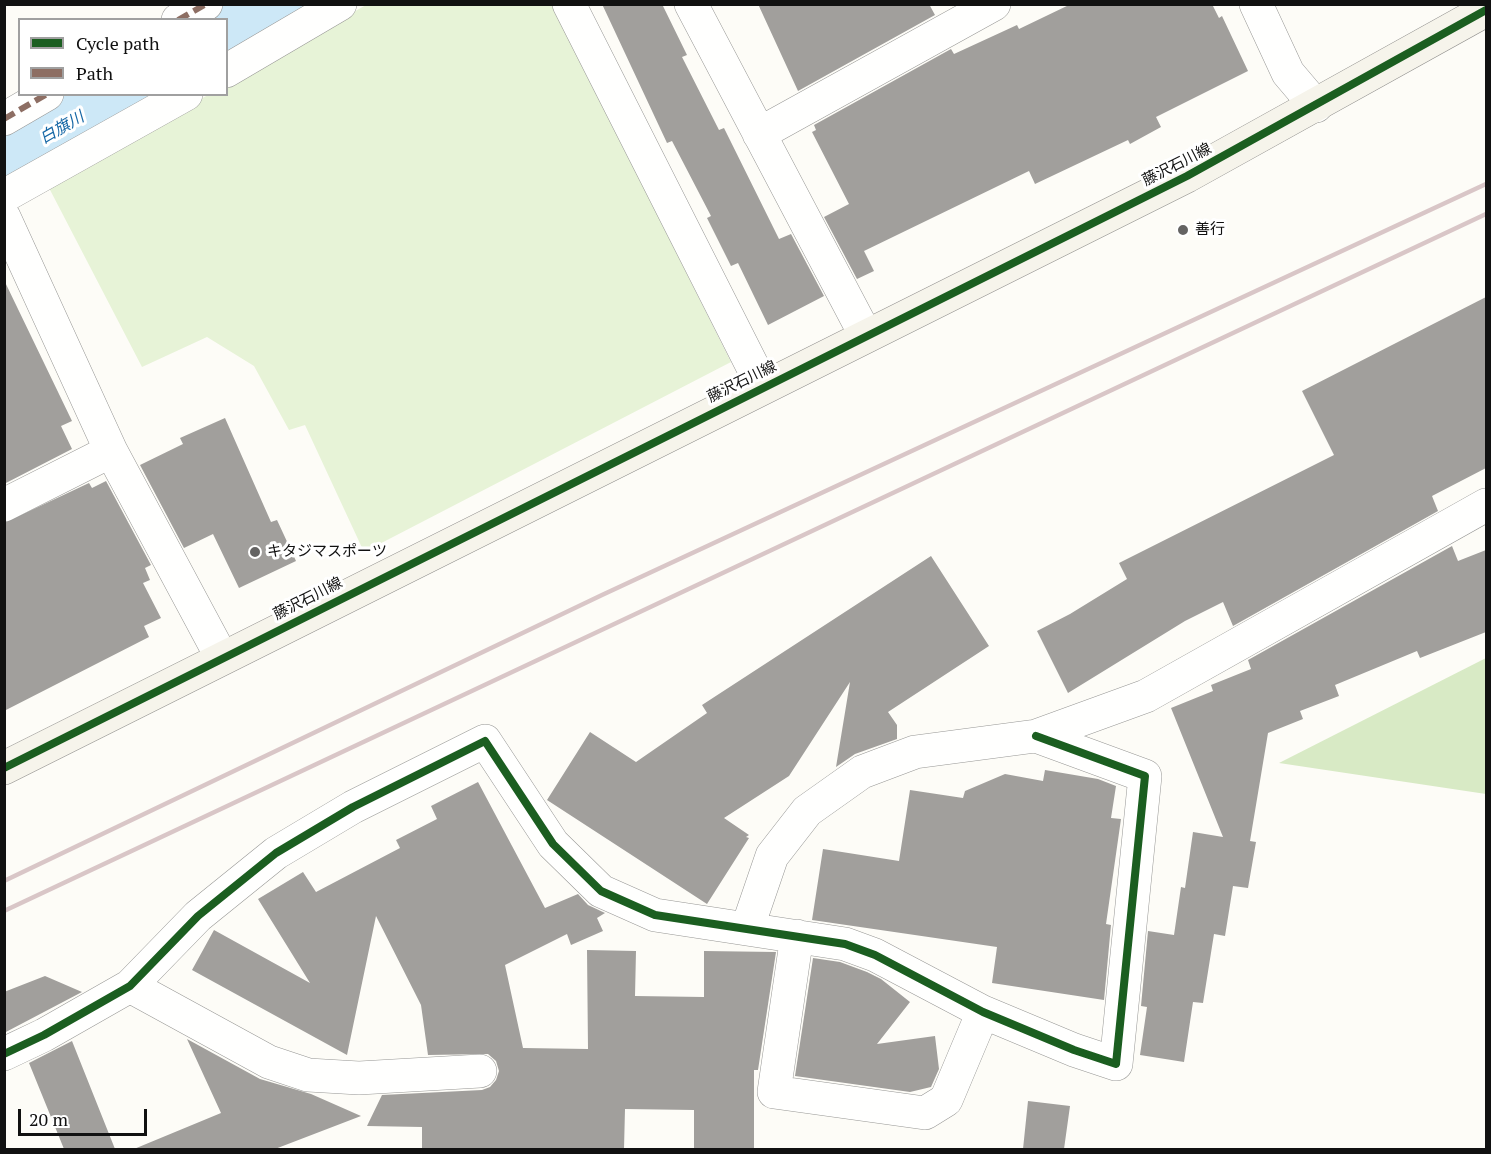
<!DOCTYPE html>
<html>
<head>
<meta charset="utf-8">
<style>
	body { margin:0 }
	#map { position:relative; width:1491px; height:1154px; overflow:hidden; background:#fdfcf7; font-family:"PT Serif",serif }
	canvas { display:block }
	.frame { position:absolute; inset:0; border:6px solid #111; pointer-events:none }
	.legend { position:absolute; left:18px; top:18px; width:210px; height:78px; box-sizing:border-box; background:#fff; border:2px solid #a0a0a0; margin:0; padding:8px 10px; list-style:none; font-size:18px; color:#111 }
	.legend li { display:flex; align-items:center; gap:12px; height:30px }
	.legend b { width:30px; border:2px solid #a0a0a0 }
	.scale { position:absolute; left:18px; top:1109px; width:129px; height:27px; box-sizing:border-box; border:3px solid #111; border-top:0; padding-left:8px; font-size:18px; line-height:21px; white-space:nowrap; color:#111; -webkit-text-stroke:4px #fff; paint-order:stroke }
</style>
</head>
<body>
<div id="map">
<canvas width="1491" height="1154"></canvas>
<div class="frame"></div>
<ul class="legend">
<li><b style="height:8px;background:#1b5e20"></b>Cycle path</li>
<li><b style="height:8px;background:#8d6e63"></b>Path</li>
</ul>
<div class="scale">20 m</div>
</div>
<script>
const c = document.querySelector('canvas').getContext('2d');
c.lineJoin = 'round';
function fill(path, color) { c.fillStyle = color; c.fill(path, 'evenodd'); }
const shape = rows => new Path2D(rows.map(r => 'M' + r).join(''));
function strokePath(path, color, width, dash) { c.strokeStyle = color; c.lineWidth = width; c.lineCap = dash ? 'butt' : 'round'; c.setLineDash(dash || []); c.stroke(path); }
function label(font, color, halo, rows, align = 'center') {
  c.font = font + ' "PT Serif","Noto Sans JP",serif'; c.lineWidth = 6; c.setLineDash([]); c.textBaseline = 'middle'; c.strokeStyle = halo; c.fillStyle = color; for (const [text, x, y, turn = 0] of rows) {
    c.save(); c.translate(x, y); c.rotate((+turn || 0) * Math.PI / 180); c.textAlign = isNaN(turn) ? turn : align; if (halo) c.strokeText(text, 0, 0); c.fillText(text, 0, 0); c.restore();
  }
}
fill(shape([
	[366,5,552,5,731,362,364,552,305,425,289,430,254,366,207,337,142,367,48,186,208,95,226,94,227,84]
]), '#e7f3d7');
fill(shape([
	[1486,658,1486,794,1279,763]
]), '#d8eac5');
strokePath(shape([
	[226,33,275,4],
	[4,161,119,94]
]), '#cde8f7', 78);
fill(shape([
	[602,4,662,4,687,55,682,57,719,130,724,128,779,239,791,234,824,296,768,325,738,263,731,266,707,218,711,216,672,141,667,143],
	[758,4,929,4,935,15,798,91],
	[1071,4,1212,4,1219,18,1222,16,1248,71,1156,117,1161,127,1130,144,1128,140,1035,184,1029,171,864,251,874,271,857,279,824,217,849,204,812,132,816,130,814,125,951,49,954,54,1017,25,1019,29],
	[4,280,72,421,61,426,72,449,4,484],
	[1486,297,1486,468,1432,496,1438,511,1233,626,1223,602,1185,621,1068,693,1037,631,1070,614,1127,579,1119,563,1334,455,1302,391],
	[225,418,271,522,277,520,296,561,239,588,213,534,184,548,140,465,183,444,180,438],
	[106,481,151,565,145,568,150,580,143,583,161,618,144,626,149,637,4,711,4,523,89,483,92,488],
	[1452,546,1458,561,1486,550,1486,632,1420,658,1417,651,1335,685,1339,696,1300,711,1303,719,1268,733,1250,841,1256,842,1248,888,1233,886,1225,936,1214,934,1203,1003,1193,1002,1184,1062,1140,1055,1147,1007,1141,1006,1148,931,1174,935,1181,887,1185,888,1193,832,1223,837,1171,708,1213,691,1211,685,1251,669,1248,660],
	[931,556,989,646,888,712,897,725,897,739,855,754,836,767,850,682,789,776,724,818,749,835,746,837,749,838,707,904,547,800,590,732,636,762,707,713,702,705],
	[1045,770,1098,779,1116,786,1111,818,1121,819,1106,924,1111,925,1104,1000,992,983,997,947,812,920,823,849,899,861,910,790,963,798,965,791,1005,774,1043,781],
	[478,782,545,908,578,894,588,905,605,913,597,918,603,931,571,945,567,934,505,965,523,1048,588,1049,587,950,636,951,635,996,704,997,704,951,776,952,758,1070,754,1070,754,1149,694,1149,694,1110,625,1109,624,1149,422,1149,422,1127,367,1126,382,1095,482,1090,490,1087,496,1080,499,1071,496,1061,488,1054,428,1055,421,1005,376,916,347,1055,192,970,214,930,310,983,258,899,303,872,316,892,400,848,396,840,437,819,431,806],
	[813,958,840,962,867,972,881,979,910,1002,877,1044,935,1036,939,1069,931,1087,910,1092,795,1076],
	[45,976,82,992,4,1033,4,992],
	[187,1039,260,1079,311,1094,361,1116,275,1149,134,1149,221,1113],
	[72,1041,115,1149,64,1149,29,1063],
	[1028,1101,1070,1106,1064,1149,1023,1149]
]), '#a19f9c');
const street = shape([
	[569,4,763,387],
	[691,4,866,336],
	[1256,4,1288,73,1316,106],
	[178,20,206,4],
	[226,71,340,4],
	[4,119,47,94],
	[759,134,994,4],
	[4,196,186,94],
	[4,217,111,451,222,658],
	[4,505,111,451],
	[747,929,772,856,807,811,862,772,915,752,1036,736,1146,696,1486,505],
	[797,936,774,1092,925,1113,946,1100,983,1012],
	[130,986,269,1062,308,1075,359,1078,480,1071],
	[4,1054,44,1035,130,986,198,916,276,853,353,807,485,741,553,844,601,891,655,915,845,944,875,955,983,1012,1074,1050,1116,1064,1145,776,1036,736]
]);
const secondary = shape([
	[4,768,1187,176,1486,10]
]);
strokePath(street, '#979795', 34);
strokePath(secondary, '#8e8d8b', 34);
strokePath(street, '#fffffe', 33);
strokePath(secondary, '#f6f4eb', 33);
strokePath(shape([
	[4,881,602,595,1486,184],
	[4,911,1486,214]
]), '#d9c6c7', 4.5);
strokePath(shape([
	[178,20,206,4],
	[4,119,47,94]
]), '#8d6e63', 6, [12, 6]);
strokePath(shape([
	[4,768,1187,176,1486,10],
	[4,1054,44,1035,130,986,198,916,276,853,353,807,485,741,553,844,601,891,655,915,845,944,875,955,983,1012,1074,1050,1116,1064,1145,776,1036,736]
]), '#1b5e20', 8);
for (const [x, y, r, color] of [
	[1183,230,6,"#646362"],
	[255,552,6,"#646362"]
]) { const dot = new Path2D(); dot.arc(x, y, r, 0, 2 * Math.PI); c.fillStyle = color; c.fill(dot); strokePath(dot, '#fff', 2); }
label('15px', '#111', '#fff', [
	["藤沢石川線",1177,165,-27],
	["藤沢石川線",742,382,-26],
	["藤沢石川線",308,599,-27]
]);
label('15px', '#111', '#fff', [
	["善行",1195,230],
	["キタジマスポーツ",267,552]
], 'left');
label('italic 16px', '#1768a6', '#fff', [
	["白旗川",62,128,-30]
]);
</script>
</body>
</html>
